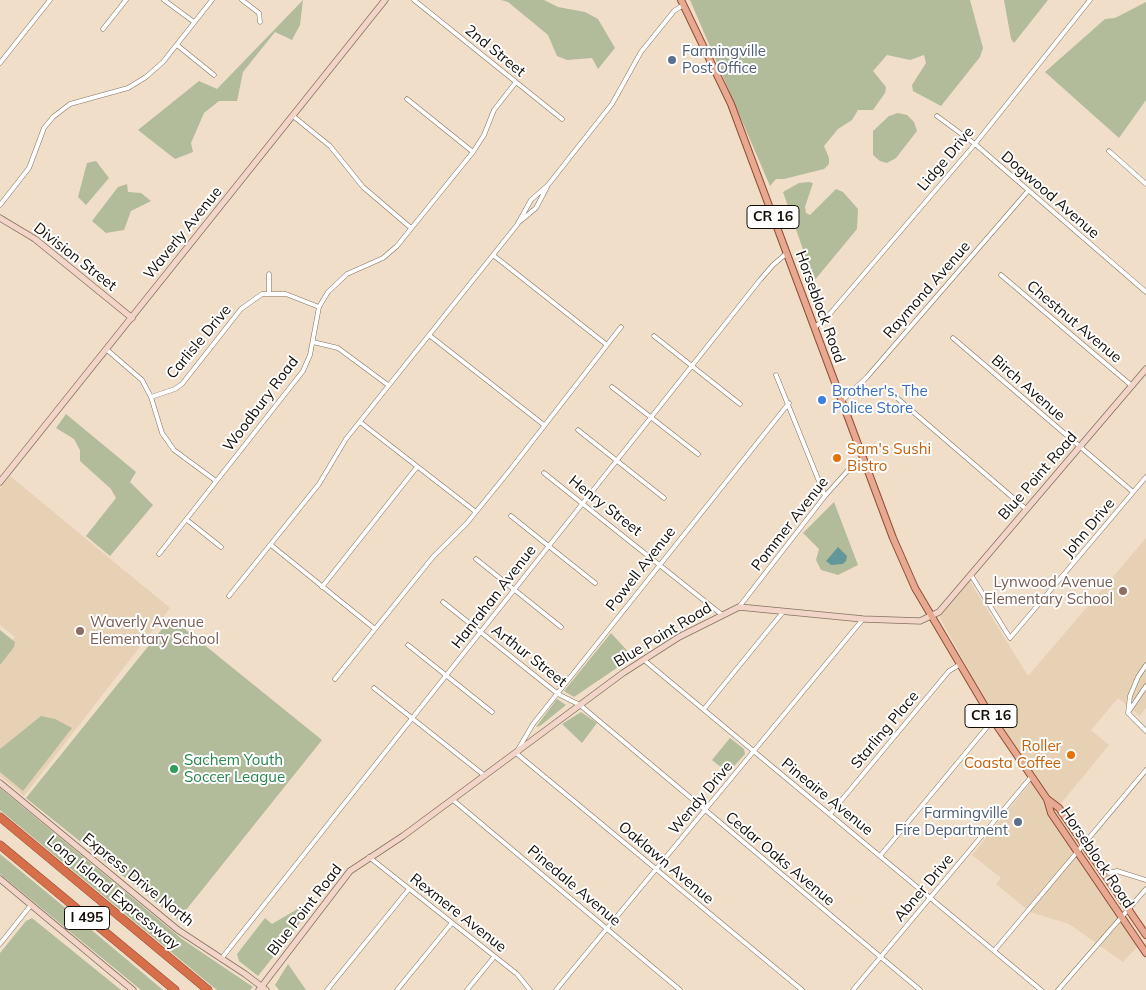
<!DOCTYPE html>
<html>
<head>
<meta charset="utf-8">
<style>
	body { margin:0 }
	canvas { display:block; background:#f0dec9 }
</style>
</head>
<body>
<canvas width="1146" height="990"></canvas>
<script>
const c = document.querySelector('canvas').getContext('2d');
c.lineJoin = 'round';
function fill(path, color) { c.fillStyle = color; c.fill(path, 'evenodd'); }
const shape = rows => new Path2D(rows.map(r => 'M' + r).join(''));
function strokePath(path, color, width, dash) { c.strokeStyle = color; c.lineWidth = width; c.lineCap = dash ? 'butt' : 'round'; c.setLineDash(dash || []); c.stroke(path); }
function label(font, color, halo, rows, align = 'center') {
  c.font = font + ' Mulish,sans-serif'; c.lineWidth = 4; c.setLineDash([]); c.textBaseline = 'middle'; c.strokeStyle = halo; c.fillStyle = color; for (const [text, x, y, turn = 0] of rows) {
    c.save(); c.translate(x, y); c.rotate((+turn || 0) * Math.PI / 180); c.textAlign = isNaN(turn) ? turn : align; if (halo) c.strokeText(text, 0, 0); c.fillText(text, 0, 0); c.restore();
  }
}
fill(shape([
	[10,476,170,608,24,796,0,776,0,654,15,637,0,625,0,488],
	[1146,538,1146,708,1140,716,1118,698,1091,730,1109,745,1059,806,1139,945,1123,962,1069,924,1030,912,996,884,1001,878,972,855,1030,783,938,614,969,580,1028,676]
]), '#e7d1b5');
fill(shape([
	[303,0,300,25,292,40,275,32,243,72,237,101,219,101,204,113,191,143,193,152,175,159,138,130,199,81,217,89],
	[501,0,544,0,558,7,585,12,598,19,615,48,598,69,592,58,567,60,557,56,548,35,508,2],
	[690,0,970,0,983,48,980,57,941,106,913,91,912,85,926,63,924,55,910,60,887,55,873,71,886,87,885,93,873,110,858,110,852,120,838,129,824,146,829,158,829,164,824,169,784,179,776,179,770,186],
	[1004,0,1048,0,1014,43,1011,39],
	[1146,2,1146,100,1119,138,1045,72,1105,19,1115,18],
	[898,113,907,115,914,122,917,131,896,158,887,163,880,161,873,155,873,131,889,116],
	[96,161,109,178,86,205,78,197,87,163],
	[809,182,813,183,805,207,806,213,810,215,836,189,843,192,858,209,857,229,814,281,783,192,799,183],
	[127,184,128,192,141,193,151,201,131,211,124,230,106,233,92,221,118,187],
	[66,414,136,472,130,482,153,505,110,556,86,536,116,498,111,489,80,461,80,450,74,439,56,428],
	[834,502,858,565,838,575,821,570,816,560,819,549,803,533],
	[171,618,322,740,178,920,26,798],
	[0,630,15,642,14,647,0,665],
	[611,633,633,657,574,697,564,691],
	[557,699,566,705,540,726,536,727],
	[581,712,597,723,582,743,562,724],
	[41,716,55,719,72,728,23,791,0,772,0,749],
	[730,738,744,749,745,754,728,773,712,760],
	[0,788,182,939,253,987,250,990,217,990,212,986,0,810],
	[0,854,51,896,163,990,141,990,0,874],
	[306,904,299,924,258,976,239,961,237,954,265,918,272,924],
	[32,918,121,990,0,990,0,953,26,921],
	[288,964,306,990,279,990,275,985]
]), '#b2bc9a');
fill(shape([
	[838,547,847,556,846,561,843,564,831,565,826,561]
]), '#64979a');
const street = shape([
	[164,0,194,22],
	[242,0,259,13,260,22],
	[414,0,562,119],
	[103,29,126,0],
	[177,45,214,75],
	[0,63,50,0],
	[407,99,473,152],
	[293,116,330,146,363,187,411,228],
	[937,116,975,144,1146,292],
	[1109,151,1146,184],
	[0,205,29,168,44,128,53,117,70,104,128,88,146,77,163,62,212,0],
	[518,223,536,208,547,187],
	[493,255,607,345],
	[269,274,269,293],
	[1001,275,1132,386],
	[814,328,828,316,975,144,1090,0],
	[429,335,544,425],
	[654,336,740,404],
	[953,338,1133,492],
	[313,342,338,348,388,385],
	[106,349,142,380,151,397,162,433,174,450,216,481],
	[776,375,825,496],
	[612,387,698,454],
	[151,397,175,389,182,384,241,309,262,294,286,294,319,307],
	[897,398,1026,509],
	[842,401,867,377,1028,191],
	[789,403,533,724,516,753,802,990],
	[360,422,476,512],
	[578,430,664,498],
	[544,473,721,614],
	[511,516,595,583],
	[187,520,221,547],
	[271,545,375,629,433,557,467,523,510,470,621,327],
	[159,554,303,371,310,355,319,307,328,292,347,274,383,258,397,246,473,152,484,135,494,110,516,82],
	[476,559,561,627],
	[971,575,1010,638,1146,477],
	[322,587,417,467],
	[229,596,319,484,346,439,517,225,531,200,548,185,612,104,641,52,674,11,683,5],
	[443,602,558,694,580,705,920,990],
	[739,607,825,496,851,467,863,458],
	[408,645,492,712],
	[644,660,1041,990],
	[1146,665,1138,677,1130,696,1128,713,1146,731],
	[335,679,375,629],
	[374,688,485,776],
	[704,709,783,612],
	[1129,711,1146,686],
	[453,800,680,990],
	[830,814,949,671,959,665],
	[880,856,993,720],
	[369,857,517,974,530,990],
	[1104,874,1117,871,1146,880],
	[0,944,31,905],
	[994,951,1146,770],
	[221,959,760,280,773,265,787,253],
	[327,990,409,889],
	[397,990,451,924],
	[467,990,494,957],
	[556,990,863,619],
	[853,990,1031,777],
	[1058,990,1146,889]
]);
const secondary = shape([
	[0,218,35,239,132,318],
	[0,482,385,0],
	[0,783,178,930,245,974,266,990],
	[0,879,133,990],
	[259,990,350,871,403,836,623,673,679,637,739,607,863,619,920,621,939,612,1146,369]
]);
const primary = shape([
	[681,0,731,104,893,538,915,588,993,720,1047,799,1051,813,1146,953],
	[1047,799,1059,808,1146,935]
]);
const highway = shape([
	[0,817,208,990],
	[0,845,175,990]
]);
strokePath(street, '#82735f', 5);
strokePath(secondary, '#82735f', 7);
strokePath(primary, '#924d32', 8);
strokePath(highway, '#924d32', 9);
strokePath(street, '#fff', 4);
strokePath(secondary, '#f3d4c9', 5.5);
strokePath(primary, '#e7a992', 6);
strokePath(highway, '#d76f4a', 8);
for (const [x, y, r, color] of [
	[672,60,5,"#5c6f8a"],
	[822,400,5,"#3f7fe0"],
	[837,458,5,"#e8710a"],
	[1123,591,5,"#8d6e63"],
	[80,631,5,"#8d6e63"],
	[1071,755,5,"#e8710a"],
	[174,769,5,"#2e9e5b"],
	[1018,822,5,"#5c6f8a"]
]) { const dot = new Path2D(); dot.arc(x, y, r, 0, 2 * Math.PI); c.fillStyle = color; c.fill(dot); strokePath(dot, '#fff', 2); }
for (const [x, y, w] of [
	[773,217,52],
	[991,716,52],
	[87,918,45]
]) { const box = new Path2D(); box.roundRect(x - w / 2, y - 11.5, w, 23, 4); c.fillStyle = '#fff'; c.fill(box); strokePath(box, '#130d06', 1); }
label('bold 14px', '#130d06', null, [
	["CR 16",773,217],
	["CR 16",991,716],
	["I 495",87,918]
]);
label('15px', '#130d06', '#fff', [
	["2nd Street",495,51,39],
	["Lidge Drive",946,159,-50],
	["Dogwood Avenue",1050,195,41],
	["Waverly Avenue",183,233,-51],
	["Division Street",75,257,38],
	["Raymond Avenue",927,290,-49],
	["Horseblock Road",820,307,70],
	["Chestnut Avenue",1074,322,40],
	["Carlisle Drive",199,342,-50],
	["Birch Avenue",1028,388,41],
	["Woodbury Road",261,404,-53],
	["Blue Point Road",1038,476,-49],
	["Henry Street",605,506,38],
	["Pommer Avenue",790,524,-52],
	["John Drive",1089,528,-50],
	["Powell Avenue",641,569,-52],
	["Hanrahan Avenue",494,597,-52],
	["Blue Point Road",663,635,-31],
	["Arthur Street",529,656,38],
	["Starling Place",885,730,-50],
	["Pineaire Avenue",827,797,39],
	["Wendy Drive",701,798,-50],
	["Horseblock Road",1097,858,56],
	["Cedar Oaks Avenue",780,859,40],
	["Oaklawn Avenue",666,863,40],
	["Express Drive North",138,880,39],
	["Pinedale Avenue",574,886,40],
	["Abner Drive",924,888,-50],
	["Long Island Expressway",113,893,40],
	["Blue Point Road",305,910,-52],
	["Rexmere Avenue",458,913,38]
]);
label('15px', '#4e5e75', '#fff', [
	["Farmingville",682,51],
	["Post Office",682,68],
	["Farmingville",1008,813,"right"],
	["Fire Department",1008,830,"right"]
], 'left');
label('15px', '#366cbe', '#fff', [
	["Brother's, The",832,391],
	["Police Store",832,408]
], 'left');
label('15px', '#c56008', '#fff', [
	["Sam's Sushi",847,449],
	["Bistro",847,466],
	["Roller",1061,746,"right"],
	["Coasta Coffee",1061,763,"right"]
], 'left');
label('15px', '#785e54', '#fff', [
	["Lynwood Avenue",1113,582],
	["Elementary School",1113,599],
	["Waverly Avenue",90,622,"left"],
	["Elementary School",90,639,"left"]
], 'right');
label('15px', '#27864d', '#fff', [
	["Sachem Youth",184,760],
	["Soccer League",184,777]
], 'left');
</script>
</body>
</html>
